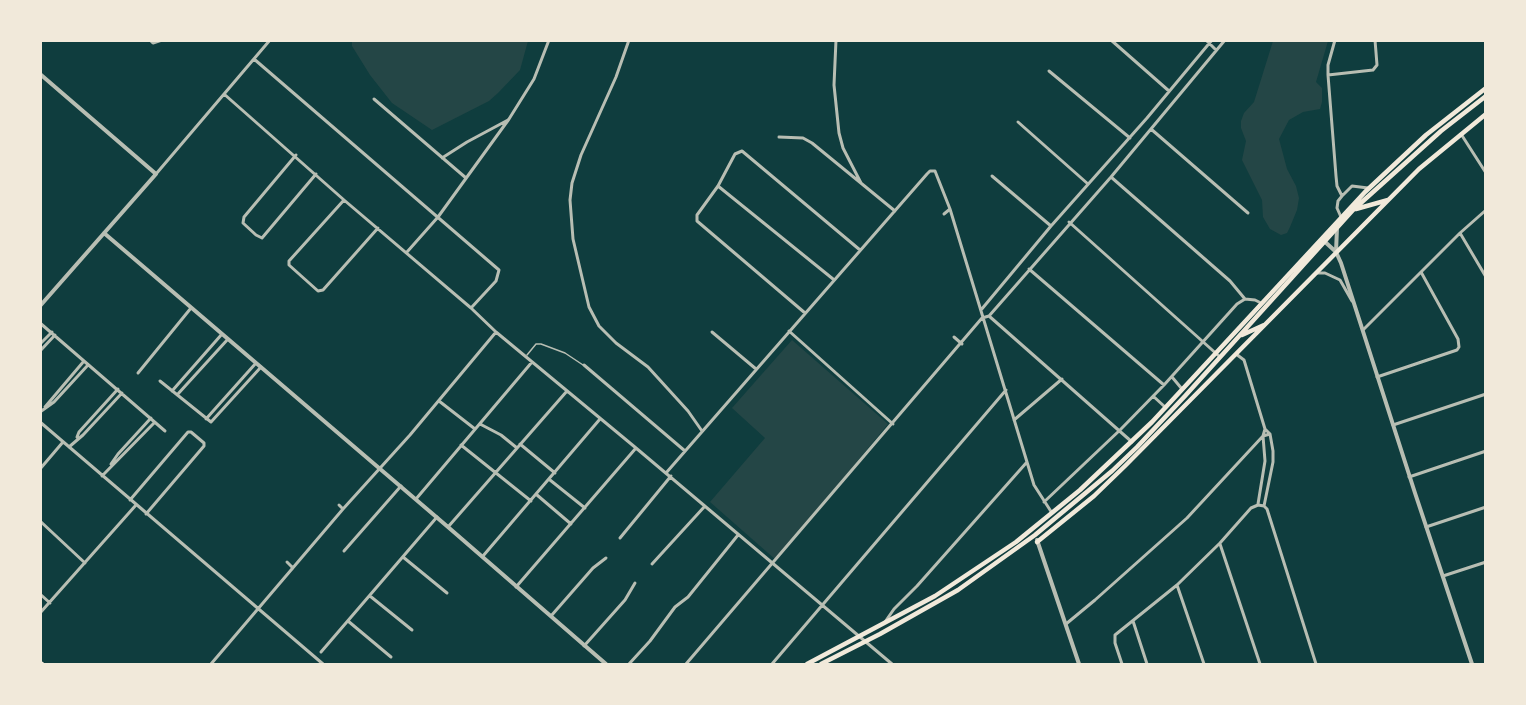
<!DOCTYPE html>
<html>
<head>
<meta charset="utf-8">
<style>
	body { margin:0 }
	#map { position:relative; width:1526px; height:705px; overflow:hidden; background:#0f3d3e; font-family:"Asap Condensed",sans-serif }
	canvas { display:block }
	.frame { position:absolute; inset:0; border:42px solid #f1e9da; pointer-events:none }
</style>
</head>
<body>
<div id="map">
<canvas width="1526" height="705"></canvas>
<div class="frame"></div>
</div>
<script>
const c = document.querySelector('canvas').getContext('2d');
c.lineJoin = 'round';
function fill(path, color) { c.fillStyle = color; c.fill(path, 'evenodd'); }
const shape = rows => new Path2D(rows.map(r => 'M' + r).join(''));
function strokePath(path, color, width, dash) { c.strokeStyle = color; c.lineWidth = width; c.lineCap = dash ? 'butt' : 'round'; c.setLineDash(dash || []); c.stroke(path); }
fill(shape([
	[352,41,528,40,528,41,520,70,498,93,489,101,432,130,392,103,370,75,352,46],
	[1273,41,1328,41,1316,82,1322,88,1322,102,1320,109,1303,112,1289,120,1279,139,1287,169,1296,186,1299,198,1297,210,1290,227,1287,233,1281,235,1270,229,1263,217,1262,200,1242,160,1246,141,1241,128,1241,121,1244,113,1254,102],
	[792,340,888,424,776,560,710,502,765,438,732,408]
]), '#244646');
strokePath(shape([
	[527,355,536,344,541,344,565,353,583,365]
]), '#b8beb3', 1.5);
strokePath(shape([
	[150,40,153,43,162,40],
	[629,40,616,77,581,155,572,183,570,200,573,239,589,307,599,326,616,343,648,367,688,411,702,431],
	[836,40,834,85,839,133,843,148,861,183],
	[1111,40,1169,91],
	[1206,40,1216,50],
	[1335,40,1328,65,1328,75,1336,176,1337,186,1342,196],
	[254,59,499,270,496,281,471,308],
	[1049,71,1130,138],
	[1328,75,1373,70,1377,65,1375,40],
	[224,94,344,200,471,308,496,332,636,448,892,664],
	[374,99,466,178],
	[1018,122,1088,184],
	[1151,129,1248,213],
	[1461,134,1486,173],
	[779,137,803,138,812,143,895,211],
	[296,155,244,217,243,223,256,235,262,238,316,174],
	[442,158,467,142,508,120],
	[156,174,270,40],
	[992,176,1051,226],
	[1111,177,1230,281,1245,299],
	[718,186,833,279],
	[344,200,289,261,289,265,318,291,323,290,378,228],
	[944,214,950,209],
	[1341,217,1337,208,1338,201,1342,196,1352,186,1368,188],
	[1069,222,1220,357],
	[1460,233,1486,277],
	[407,252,438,217,509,119,534,79,549,40],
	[1029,269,1164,385],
	[1316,273,1325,273,1340,280,1352,301],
	[981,310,1051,226,1147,118,1212,40],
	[805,313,697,221,697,215,718,186,735,154,742,151,860,250],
	[989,316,1111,177,1225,40],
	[982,318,989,316,1132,442],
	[40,323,165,431],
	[1363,330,1460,233,1486,210],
	[789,331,893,424],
	[712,332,756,369],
	[954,337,962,344],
	[40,344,52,332],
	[40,351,55,335],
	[1236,354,1244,360,1265,429,1270,434,1273,451,1273,462,1264,506],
	[584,365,685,451],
	[138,373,191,308],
	[1172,377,1182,389],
	[1377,377,1457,350,1459,347,1458,339,1421,272],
	[160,381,211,422,261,367],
	[172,391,222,334],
	[177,395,228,339],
	[1153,396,1165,407],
	[439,401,475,429],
	[45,407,84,361],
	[40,412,54,402,88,365],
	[206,419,256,363],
	[1014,420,1062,379],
	[40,422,323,664],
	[480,424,501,435,517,448],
	[1393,425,1486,394],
	[77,437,79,432,118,389],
	[520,444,555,473],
	[461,445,531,501],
	[69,447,83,435,122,393],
	[111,464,118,454,151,418],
	[40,469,63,442],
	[666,473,927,174,930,171,935,171,950,209,1034,485,1052,513],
	[102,476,155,422],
	[1409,477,1486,451],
	[550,480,585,508],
	[537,495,571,524],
	[416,499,532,362],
	[130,500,188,432,191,432,204,443,204,446,146,514],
	[1044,502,1120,430,1164,385,1237,304,1245,299,1255,300,1261,303],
	[1258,504,1265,461,1263,436,1265,429],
	[339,505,343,509],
	[1264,506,1267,509,1316,664],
	[40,521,85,563],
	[448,527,567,391],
	[1426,527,1486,507],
	[620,538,671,476],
	[1220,544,1260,664],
	[344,551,401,486],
	[483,556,600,419],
	[403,557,447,593],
	[287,562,293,568],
	[652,564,705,506],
	[1443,576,1486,562],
	[1177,585,1204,664],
	[516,587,636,448],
	[40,594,50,603],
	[370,596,412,630],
	[40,613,136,505],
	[551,616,593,568,606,558],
	[348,621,391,657],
	[1133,621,1147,664],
	[885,622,894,609,917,586,1027,462],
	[1066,624,1095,600,1187,518,1263,436,1270,434],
	[584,646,625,600,635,583],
	[321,652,437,517],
	[211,664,343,509,410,435,496,332],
	[629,664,650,641,675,607,688,597,738,535],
	[686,664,982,318],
	[772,664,1006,390],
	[1122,664,1115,643,1115,635,1177,585,1220,543,1251,508,1258,505,1264,506]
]), '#b8beb3', 3);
strokePath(shape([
	[40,74,156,174,40,306],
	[104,233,448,527,606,664],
	[1323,240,1336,252,1341,263,1415,493,1472,664],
	[1336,252,1337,228],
	[1037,540,1079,664]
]), '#b8beb3', 4);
strokePath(shape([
	[1356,209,1388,200],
	[1242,335,1264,325],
	[1037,542,1094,496,1126,465,1419,169,1486,114],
	[40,663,42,664],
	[807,664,935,596,1016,542,1080,490,1152,422,1365,192,1426,135,1486,88],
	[821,664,880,634,958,590,1035,535,1112,471,1137,447,1185,396,1353,210,1441,131,1486,96]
]), '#f1e9da', 4.5);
</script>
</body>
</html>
